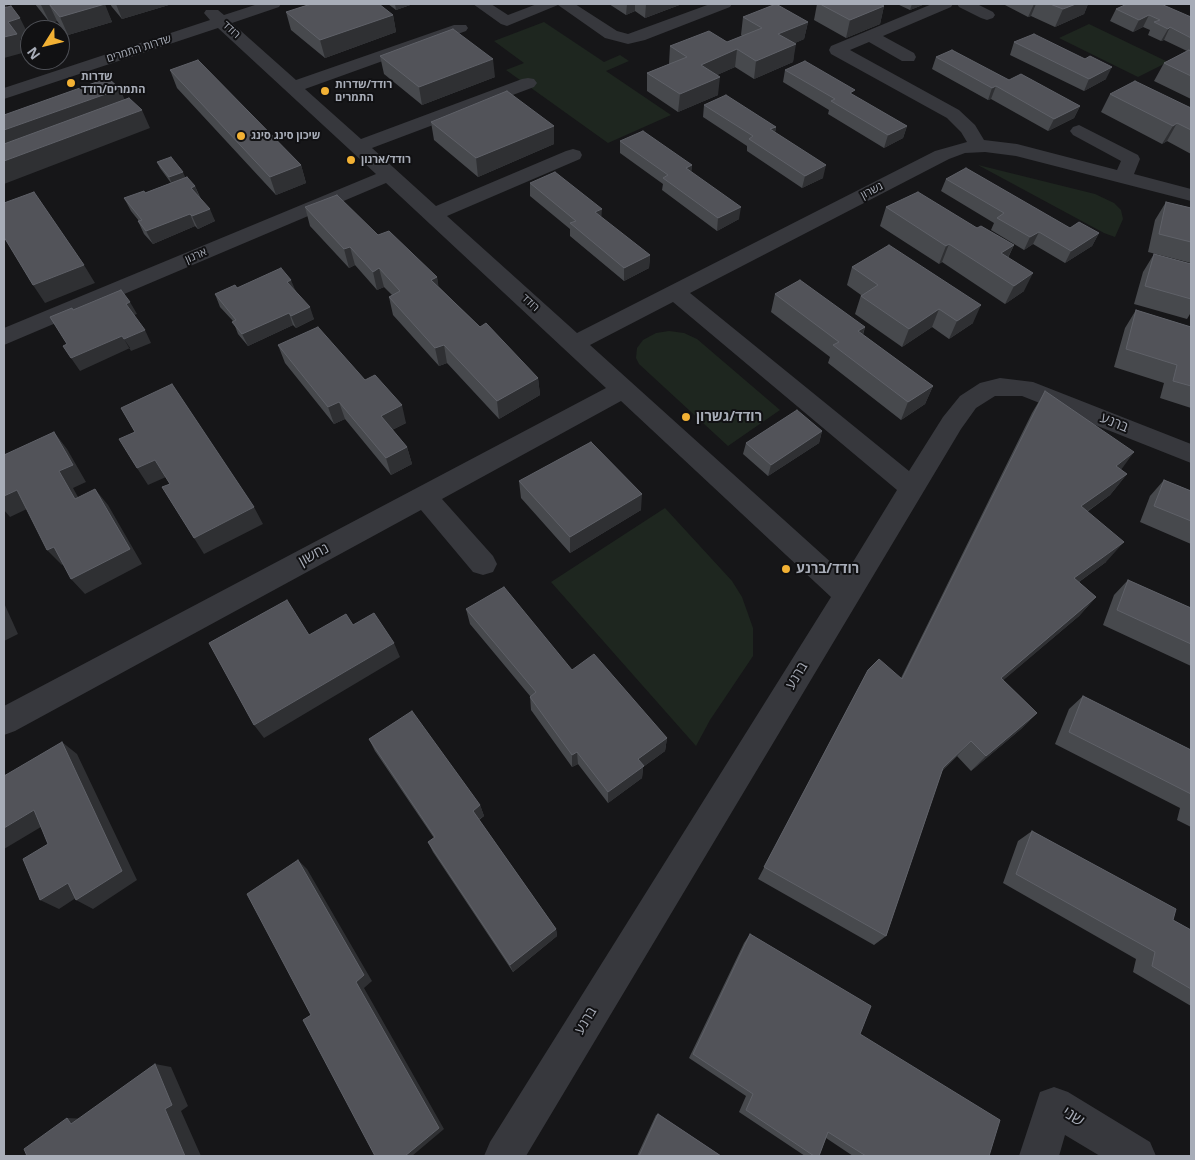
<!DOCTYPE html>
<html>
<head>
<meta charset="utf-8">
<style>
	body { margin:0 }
	#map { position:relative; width:1195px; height:1160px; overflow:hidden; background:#161618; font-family:"Open Sans",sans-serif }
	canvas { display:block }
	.frame { position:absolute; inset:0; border:5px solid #a8adb8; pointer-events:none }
	.north { position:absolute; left:20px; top:20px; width:50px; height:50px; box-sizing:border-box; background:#111113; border:1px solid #4d4f55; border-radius:50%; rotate:234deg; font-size:14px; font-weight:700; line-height:20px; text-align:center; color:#a8adb8 }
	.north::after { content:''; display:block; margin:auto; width:18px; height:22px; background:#f2b134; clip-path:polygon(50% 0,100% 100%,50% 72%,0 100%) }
</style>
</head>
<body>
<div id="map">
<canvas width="1195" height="1160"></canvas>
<div class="frame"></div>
<div class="north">N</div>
</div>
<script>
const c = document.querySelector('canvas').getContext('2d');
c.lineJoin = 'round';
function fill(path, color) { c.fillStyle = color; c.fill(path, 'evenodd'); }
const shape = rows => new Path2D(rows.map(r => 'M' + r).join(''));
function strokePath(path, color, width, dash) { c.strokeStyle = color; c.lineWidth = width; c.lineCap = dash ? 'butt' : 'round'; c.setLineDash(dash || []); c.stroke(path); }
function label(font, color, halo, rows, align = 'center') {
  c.font = font + ' "Open Sans",Heebo,sans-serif'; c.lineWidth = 4; c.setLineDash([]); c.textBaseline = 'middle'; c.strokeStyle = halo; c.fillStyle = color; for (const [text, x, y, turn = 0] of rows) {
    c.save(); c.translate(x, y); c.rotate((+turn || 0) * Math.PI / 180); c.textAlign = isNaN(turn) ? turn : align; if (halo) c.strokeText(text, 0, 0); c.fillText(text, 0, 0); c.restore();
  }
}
fill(shape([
	[544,22,604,62,620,55,629,61,606,71,671,115,608,143,506,70,524,63,494,41],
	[1089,24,1168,62,1138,77,1059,38],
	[978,165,1095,194,1114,203,1121,210,1123,219,1115,237,1104,233],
	[669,331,684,333,697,339,780,410,728,446,639,364,636,358,637,348,643,340,656,333],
	[665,508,732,581,742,597,753,628,753,656,710,720,696,746,551,582]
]), '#1e261f');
fill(shape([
	[258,4,281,4,279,7,232,23,296,80,454,25,466,25,468,28,466,31,305,89,361,139,522,79,528,78,534,79,537,83,534,87,372,148,436,206,566,151,573,149,580,151,582,155,580,159,447,216,577,333,935,151,967,142,961,132,947,118,831,54,829,50,831,46,932,4,953,4,951,7,883,36,914,53,916,57,914,61,902,61,869,42,850,50,959,110,975,125,984,140,1017,144,1117,170,1121,161,1073,135,1070,131,1073,127,1079,125,1138,155,1140,159,1134,174,1191,189,1191,201,1016,156,985,152,965,153,949,159,690,293,909,471,943,417,960,396,980,383,1000,378,1033,382,1191,444,1191,463,1022,396,995,396,976,408,961,429,526,1156,484,1156,490,1142,831,597,621,401,442,499,493,556,497,564,493,572,483,575,473,572,421,510,15,731,4,735,4,706,606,388,386,183,4,345,4,328,376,174,218,28,4,99,4,88,210,20,204,13,206,10,218,10,224,15,258,4],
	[673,302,897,490,845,575,590,345,673,302],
	[473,4,491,4,508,15,537,4,575,4,617,31,628,34,710,4,732,4,730,7,645,40,628,44,605,38,558,5,507,26,501,24,473,4],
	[957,4,977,4,993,12,995,15,993,18,987,20,981,18,959,7,957,4],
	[1054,1087,1068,1092,1150,1142,1156,1156,1100,1156,1065,1135,1059,1156,1019,1156,1040,1092,1054,1087]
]), '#37383d');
fill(shape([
	[35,4,104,4,112,22,68,35,57,21,50,23],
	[110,4,172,4,122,19,112,7],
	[388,4,413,4,396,10],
	[609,4,682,4,645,18,635,11,626,15],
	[817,4,883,4,881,4,884,6,880,24,846,38,814,20],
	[897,4,925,4,910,10],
	[1003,4,1088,4,1084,14,1055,27,1031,16,1028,17],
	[1116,9,1191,17,1191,99,1154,81,1164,63,1187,51,1164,40,1161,41,1148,35,1150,30,1143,27,1133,32,1110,21],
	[286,12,393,15,396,32,325,58,291,30],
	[743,17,808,22,804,39,795,43,793,62,754,79,735,67,717,75,718,95,678,112,647,91,647,73,669,64,670,46,727,42,742,36,741,35],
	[1014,42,1085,59,1106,79,1084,91,1010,55],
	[380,56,495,77,422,105,384,74],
	[936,57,1009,80,1080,106,1074,118,1048,131,991,99,988,100,932,69],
	[170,70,301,165,306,183,276,195,177,88],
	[785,70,907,126,903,138,884,148,828,114,829,110,783,82],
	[1110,94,1191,108,1191,154,1167,141,1162,144,1101,112],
	[704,105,776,127,775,133,823,178,802,188,747,151,747,146,703,117],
	[431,122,554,144,478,177,434,140],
	[620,141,692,165,691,172,739,219,717,231,662,190,663,184,620,153],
	[157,162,185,178,195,186,200,197,215,221,198,229,195,226,153,244,144,234,138,221,139,221,131,211,124,198,145,193,171,183,160,168],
	[946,179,1070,228,1099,233,1092,246,1065,263,1033,244,1024,250,991,230,994,223,941,191],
	[530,183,650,255,649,268,624,281,570,236,570,229,530,196],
	[1166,202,1191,208,1191,263,1148,252,1155,220],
	[305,207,378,235,437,277,438,286,480,327,538,378,540,395,499,419,447,363,439,366,393,315,389,297,392,295,384,287,377,290,355,265,349,268,310,226],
	[886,207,977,228,1014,245,1008,258,1024,291,1005,304,942,262,939,264,880,226],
	[1154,254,1191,264,1191,315,1190,314,1187,319,1134,304,1143,272],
	[852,267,973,323,949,339,932,327,902,347,855,314,861,295,847,285],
	[237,288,295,290,314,319,296,328,293,325,248,346,238,334,233,321,220,307,215,294],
	[775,294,865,327,863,335,933,386,925,404,901,420,828,363,830,357,771,312],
	[1136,310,1191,327,1191,408,1160,398,1164,383,1114,367,1125,328],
	[278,345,365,380,406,423,392,430,407,447,412,464,391,475,345,419,334,424,285,363],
	[1045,391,1121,470,1127,474,1110,495,1087,512,1106,562,1079,582,1096,597,1079,616,1003,680,1037,713,1021,729,971,771,957,756,942,771,886,936,874,945,758,879,868,670,901,678,1032,413],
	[822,431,819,443,768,476,743,454,746,443],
	[1164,480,1191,491,1191,544,1140,522,1150,496],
	[519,481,641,510,570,553,521,498],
	[1128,580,1191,608,1191,666,1103,625,1114,595],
	[466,609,572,670,667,738,665,751,643,767,642,778,608,803,578,764,572,767,531,710,530,696,470,624],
	[1083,696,1191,750,1191,827,1177,820,1180,808,1055,744,1069,709],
	[369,739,480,805,484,816,479,820,556,929,557,936,513,972,433,852,428,842,434,838,375,751],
	[1032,831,1173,920,1191,930,1191,1006,1133,972,1136,959,1003,883,1018,841],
	[750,934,860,1034,989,1156,853,1156,826,1138,819,1156,805,1156,739,1112,746,1096,689,1058,744,943],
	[658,1114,721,1156,637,1156,656,1115]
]), '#47494d');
fill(shape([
	[4,4,6,4,11,14,4,16],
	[46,4,49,4,57,21,50,23,41,5],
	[105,4,112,22,68,35,60,17],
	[116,4,172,4,122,19],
	[395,4,413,4,396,10],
	[627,4,635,4,635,11,626,15],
	[646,4,682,4,645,18],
	[912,4,925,4,910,10],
	[1034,4,1036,4,1031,16,1028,17],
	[1076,4,1088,4,1084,14,1055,27,1063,9],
	[884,6,880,24,846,38,850,20],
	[393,15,396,32,325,58,320,40],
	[1149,15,1143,27,1133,32,1139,20],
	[20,18,29,36,20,39,26,52,4,58,4,37,8,22],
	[808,22,804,39,776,52,778,34],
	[1170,27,1164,40,1161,41,1168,29],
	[796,44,793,62,754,79,756,61],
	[737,49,735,67,699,83,701,65],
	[493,59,495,77,422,105,419,87],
	[1112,67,1106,79,1084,91,1089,79],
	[720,77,718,95,678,112,680,94],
	[996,86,991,99,988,100,992,88],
	[120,89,128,107,4,153,4,130],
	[1080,106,1074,118,1048,131,1054,119],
	[142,110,150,128,4,184,4,161],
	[1177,123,1167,141,1162,144,1173,126],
	[554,126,554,144,478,177,476,158],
	[907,126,903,138,884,148,888,135],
	[776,127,773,139,770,129],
	[301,165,306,183,276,195,270,177],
	[692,165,691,177,686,168],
	[826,165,823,178,802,188,805,176],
	[183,172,186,179,172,184,169,177],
	[195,186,200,199,191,188],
	[741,207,739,219,717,231,718,218],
	[210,209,215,221,198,229,192,216],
	[602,209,601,222,595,212],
	[190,214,195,226,153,244,146,231],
	[1039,232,1033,244,1024,250,1030,237],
	[1099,233,1092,246,1065,263,1071,251],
	[949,244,942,262,939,264,946,246],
	[1014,245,1005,263,1001,253],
	[350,247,355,265,349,268,344,249],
	[650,255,649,268,624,281,624,268],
	[84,265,95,283,45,303,33,285],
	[379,268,384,287,377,290,373,272],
	[1033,273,1024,291,1005,304,1014,286],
	[437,277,440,295,431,280],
	[291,280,296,292,287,282],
	[130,302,137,314,132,316,126,304],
	[981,305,973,323,949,339,957,321],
	[310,307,314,319,296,328,291,316],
	[939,309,932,327,902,347,909,329],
	[289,313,293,325,248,346,242,334],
	[865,327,859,345,858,331],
	[145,330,151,343,131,351,124,339],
	[122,336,130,348,80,371,71,358],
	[444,345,447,363,439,366,435,348],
	[538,378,540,395,499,419,497,401],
	[933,386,925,404,901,420,908,402],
	[339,402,345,419,334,424,328,407],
	[402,405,406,423,386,433,381,416],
	[822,431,819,443,768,476,771,465],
	[54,432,67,449,86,482,73,488,88,515,75,499,59,471],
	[407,447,412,464,391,475,386,458],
	[1134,452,1118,474,1116,466],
	[155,460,166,477,148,485,137,468],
	[1127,474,1110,495,1065,527,1081,506],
	[95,489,108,505,142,564,85,594,71,579],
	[17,490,31,507,10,517,4,510,4,496],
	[642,494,641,510,570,553,570,537],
	[254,507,263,524,204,554,194,538],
	[1124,542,1106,562,1058,597,1074,578],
	[54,547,68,562,62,565,47,550],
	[1096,597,1079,616,986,695,1001,678],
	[4,603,18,634,4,641],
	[394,643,400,657,264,738,254,725],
	[1037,713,1021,729,971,771,986,756],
	[667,738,665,751,643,767,642,778,608,803,608,792,638,759],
	[971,741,957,756,930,783,943,768],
	[62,742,77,754,137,880,93,909,76,900],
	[577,752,578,764,572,767,572,755],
	[480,805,484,816,476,821,473,811],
	[34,810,51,821,4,849,4,828],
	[298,860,307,869,372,981,364,988,444,1129,412,1156,405,1156,356,982],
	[68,883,85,892,59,909,40,900],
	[556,929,557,936,513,972,510,965],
	[155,1064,171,1067,188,1106,181,1111,201,1156,185,1156,165,1109],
	[67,1118,87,1119,71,1124]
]), '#2f3033');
const building = shape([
	[49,4,105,4,60,17,49,4],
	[311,4,379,4,393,15,320,40,286,12,311,4],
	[776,4,808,22,778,34,796,44,756,61,737,49,701,65,720,77,680,94,647,73,687,57,670,46,709,31,727,42,762,28,743,17,776,4],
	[820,4,880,4,884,6,850,20,820,4],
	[1050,4,1076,4,1063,9,1050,4],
	[1127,4,1161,4,1191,17,1191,38,1170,27,1168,29,1154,22,1160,20,1149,15,1139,20,1116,9,1127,4],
	[11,6,20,18,8,22,17,34,4,37,4,8,11,6],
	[453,29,493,59,419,87,380,56,453,29],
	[1034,34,1085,59,1090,56,1112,67,1089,79,1014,42,1034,34],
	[952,50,1009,80,1021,74,1080,106,1054,119,996,86,992,88,936,57,952,50],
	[1189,50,1191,52,1191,76,1164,63,1189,50],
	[198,60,301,165,270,177,170,70,198,60],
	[805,61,855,90,850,93,907,126,888,135,831,101,835,99,785,70,805,61],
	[108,78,120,89,4,130,4,115,108,78],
	[1135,81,1191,108,1191,130,1177,123,1173,126,1110,94,1135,81],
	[507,91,554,126,476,158,431,122,507,91],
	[726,95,776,127,770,129,826,165,805,176,749,139,753,136,704,105,726,95],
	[129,98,142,110,4,161,4,144,129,98],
	[643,131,692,165,686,168,741,207,718,218,663,178,668,175,620,141,643,131],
	[171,157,183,172,169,177,157,162,171,157],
	[966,168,1070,228,1079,222,1099,233,1071,251,1039,232,1030,237,997,218,1004,213,946,179,966,168],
	[555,172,602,209,595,212,650,255,624,268,570,223,576,221,530,183,555,172],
	[187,177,195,186,191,188,210,209,192,216,190,214,146,231,138,221,142,220,124,198,144,191,145,193,187,177],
	[34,192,84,265,33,285,4,237,4,203,34,192],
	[918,192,977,228,981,226,1014,245,1001,253,1033,273,1014,286,949,244,946,246,886,207,918,192],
	[337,195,378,235,389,231,437,277,431,280,480,327,486,323,538,378,497,401,444,345,435,348,389,297,400,291,379,268,373,272,350,247,344,249,305,207,337,195],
	[1166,202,1191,208,1191,242,1159,234,1166,202],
	[889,245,981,305,957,321,939,309,909,329,861,296,878,285,852,267,889,245],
	[1154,254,1191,264,1191,299,1145,286,1154,254],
	[281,268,291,280,287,282,310,307,291,316,289,313,242,334,232,322,236,320,215,294,235,285,237,288,281,268],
	[800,280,865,327,858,331,933,386,908,402,833,345,839,342,775,294,800,280],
	[121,290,130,302,126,304,145,330,124,339,122,336,71,358,63,346,67,344,50,317,72,308,73,310,121,290],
	[1136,310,1191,327,1191,386,1173,381,1177,365,1126,349,1136,310],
	[318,327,365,380,375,375,402,405,381,416,407,447,386,458,339,402,328,407,278,345,318,327],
	[172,384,254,507,194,538,162,487,170,484,155,460,137,468,119,439,135,432,121,408,172,384],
	[1045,391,1134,452,1116,466,1127,474,1081,506,1124,542,1074,578,1096,597,1001,678,1037,713,986,756,971,741,943,768,886,936,764,867,868,670,879,659,902,679,1045,391],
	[797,410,822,431,771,465,746,443,797,410],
	[54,432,73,465,59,471,75,499,95,489,130,549,71,579,54,547,47,550,17,490,4,496,4,455,54,432],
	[591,442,642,494,570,537,519,481,591,442],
	[1164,480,1191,491,1191,521,1154,506,1164,480],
	[1128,580,1191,608,1191,644,1117,610,1128,580],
	[504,587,572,670,594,654,667,738,638,759,644,766,608,792,577,752,572,755,530,697,536,692,466,609,504,587],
	[287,600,309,635,346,614,353,625,374,613,394,643,254,725,209,643,287,600],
	[1083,696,1191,750,1191,794,1069,732,1083,696],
	[412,711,480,805,473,811,556,929,510,965,428,842,435,837,369,739,412,711],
	[62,742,122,871,76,900,68,883,40,900,23,859,48,844,34,810,4,828,4,776,62,742],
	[1032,831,1176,909,1173,920,1191,930,1191,989,1152,966,1155,952,1016,874,1032,831],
	[298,860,364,975,356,982,439,1128,405,1156,375,1156,303,1020,311,1015,247,894,298,860],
	[750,934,871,1006,860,1034,1000,1120,989,1156,866,1156,828,1132,819,1156,814,1156,746,1110,753,1094,693,1054,750,934],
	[155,1064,172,1105,165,1109,185,1156,27,1156,24,1149,67,1118,71,1124,155,1064],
	[658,1114,721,1156,639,1156,658,1114]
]);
fill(building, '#525359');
strokePath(building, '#5f6168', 1);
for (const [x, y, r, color] of [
	[71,83,5,"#f2b134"],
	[325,91,5,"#f2b134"],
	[241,136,5,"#f2b134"],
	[351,160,5,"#f2b134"],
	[686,417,5,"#f2b134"],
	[786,569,5,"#f2b134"]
]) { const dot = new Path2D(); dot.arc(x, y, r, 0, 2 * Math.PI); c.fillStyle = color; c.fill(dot); strokePath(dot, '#111113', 2); }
label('11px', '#a8adb8', '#111113', [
	["רודד",231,30,42],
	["שדרות התמרים",139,49,-18],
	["גשרון",872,191,-27],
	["ארנון",196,256,-23],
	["רודד",530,303,42]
]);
label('bold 11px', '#a8adb8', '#111113', [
	["שדרות",81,77],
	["התמרים/רודד",81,90],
	["רודד/שדרות",335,85],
	["התמרים",335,98],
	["שיכון סינג סינג",251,136],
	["רודד/ארנון",361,160]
], 'left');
label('bold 14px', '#a8adb8', '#111113', [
	["רודד/גשרון",696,417],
	["רודד/ברנע",796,569]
], 'left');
label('14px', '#a8adb8', '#111113', [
	["ברנע",1114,423,22],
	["נחשון",314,555,-28],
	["ברנע",797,676,-59],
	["ברנע",586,1021,-59]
]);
label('16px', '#a8adb8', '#111113', [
	["שני",1073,1117,32]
]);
</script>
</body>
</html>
